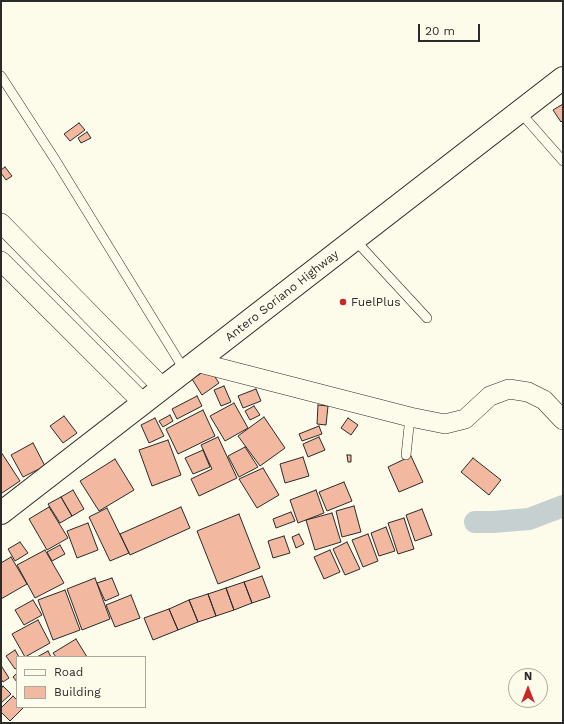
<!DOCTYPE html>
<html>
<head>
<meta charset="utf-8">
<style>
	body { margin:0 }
	#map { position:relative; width:564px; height:724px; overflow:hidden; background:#fdfbea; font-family:"Work Sans",sans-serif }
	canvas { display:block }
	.frame { position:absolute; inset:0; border:2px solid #2b2b2b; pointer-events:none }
	.legend { position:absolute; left:16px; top:656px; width:130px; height:52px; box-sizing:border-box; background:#fdfbea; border:1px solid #a9a89e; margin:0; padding:5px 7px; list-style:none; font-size:12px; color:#2b2b2b }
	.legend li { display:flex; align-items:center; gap:8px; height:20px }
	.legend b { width:20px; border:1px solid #a9a89e }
	.north { position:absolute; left:508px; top:668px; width:40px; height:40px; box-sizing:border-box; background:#fdfbea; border:1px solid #a9a89e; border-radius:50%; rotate:0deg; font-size:11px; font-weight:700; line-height:16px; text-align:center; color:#2b2b2b }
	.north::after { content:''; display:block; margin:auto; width:14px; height:18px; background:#c62828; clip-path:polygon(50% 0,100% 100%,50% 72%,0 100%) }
	.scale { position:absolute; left:418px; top:24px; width:62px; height:18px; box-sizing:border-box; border:2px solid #2b2b2b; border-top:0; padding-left:5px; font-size:12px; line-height:14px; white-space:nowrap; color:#2b2b2b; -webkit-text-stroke:3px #fdfbea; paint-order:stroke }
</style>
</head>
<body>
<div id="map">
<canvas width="564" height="724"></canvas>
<div class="frame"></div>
<ul class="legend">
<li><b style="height:5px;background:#fdfbea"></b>Road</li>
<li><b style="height:11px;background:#f2b8a0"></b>Building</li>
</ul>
<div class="north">N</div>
<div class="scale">20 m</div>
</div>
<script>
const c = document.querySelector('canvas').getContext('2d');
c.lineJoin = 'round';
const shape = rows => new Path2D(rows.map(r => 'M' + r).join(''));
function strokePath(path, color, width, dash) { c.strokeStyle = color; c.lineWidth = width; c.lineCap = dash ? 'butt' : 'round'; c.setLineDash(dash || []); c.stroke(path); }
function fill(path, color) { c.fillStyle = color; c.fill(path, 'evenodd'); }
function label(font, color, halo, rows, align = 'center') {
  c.font = font + ' "Work Sans",sans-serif'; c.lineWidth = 3; c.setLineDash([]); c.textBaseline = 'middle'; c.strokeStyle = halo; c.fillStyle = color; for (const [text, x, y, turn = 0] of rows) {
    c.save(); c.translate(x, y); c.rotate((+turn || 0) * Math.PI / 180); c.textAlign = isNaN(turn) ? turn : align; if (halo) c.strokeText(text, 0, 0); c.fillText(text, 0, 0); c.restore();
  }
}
strokePath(shape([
	[475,522,493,522,529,519,563,506]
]), '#c7d0d0', 22);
const building = shape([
	[563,104,563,120,561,122,553,110,563,104],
	[79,123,85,130,70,141,64,134,79,123],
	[87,132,91,138,81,143,78,138,87,132],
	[5,167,12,176,6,180,1,173,1,170,5,167],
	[209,368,219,383,202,395,192,379,209,368],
	[224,386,231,402,221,406,214,390,224,386],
	[256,389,261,401,243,408,238,396,256,389],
	[197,396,202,406,177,419,172,409,197,396],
	[234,403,248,428,225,441,210,416,234,403],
	[318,405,328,406,326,425,317,424,318,405],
	[254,406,260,415,250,420,245,411,254,406],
	[203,410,215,436,178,454,166,429,203,410],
	[170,415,173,421,163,427,159,421,170,415],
	[64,416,77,433,63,443,50,426,64,416],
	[264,417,285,448,260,466,238,436,264,417],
	[155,418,164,436,149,443,141,425,155,418],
	[348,418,358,425,351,435,341,428,348,418],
	[319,426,322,434,302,441,299,434,319,426],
	[218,437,237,478,199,496,191,479,212,469,201,445,218,437],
	[319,437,325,450,308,457,303,444,319,437],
	[168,440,181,475,152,486,139,450,168,440],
	[33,443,45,466,23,477,11,455,33,443],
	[245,447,258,467,239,477,228,456,245,447],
	[203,450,210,467,193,474,185,458,203,450],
	[1,452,20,481,2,493,1,492,1,452],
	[347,455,351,455,351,462,348,462,347,455],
	[411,456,423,482,399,492,388,467,411,456],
	[303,457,309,476,285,483,280,464,303,457],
	[473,458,501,480,489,495,461,472,473,458],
	[115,459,134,490,99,511,80,481,115,459],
	[263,468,279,495,257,508,239,479,263,468],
	[344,482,352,501,327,511,319,492,344,482],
	[73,490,84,509,72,516,61,497,73,490],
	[316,490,324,513,298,523,290,500,316,490],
	[61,497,72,516,60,523,48,504,61,497],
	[354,506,361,532,342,537,336,511,354,506],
	[49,507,68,538,47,550,29,519,49,507],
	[181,507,190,528,130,555,120,534,181,507],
	[107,508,129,553,110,561,89,517,107,508],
	[422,509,432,535,415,541,406,515,422,509],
	[291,512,295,521,276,528,273,519,291,512],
	[332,513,341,542,315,550,306,520,332,513],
	[239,514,260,568,218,584,197,531,239,514],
	[404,518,414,549,398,554,388,523,404,518],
	[88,523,98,550,77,558,67,531,88,523],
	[386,527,395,551,379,556,371,533,386,527],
	[299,534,304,544,296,548,292,537,299,534],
	[368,534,378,561,363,567,352,540,368,534],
	[284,536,290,553,273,558,268,541,284,536],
	[20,542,28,553,15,561,8,549,20,542],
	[347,542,360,569,345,575,333,549,347,542],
	[60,545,65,554,52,561,47,552,60,545],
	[45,550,64,583,35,598,17,565,45,550],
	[330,550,340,572,324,579,314,557,330,550],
	[11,557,27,584,1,599,1,563,11,557],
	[262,576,270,597,252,603,244,582,262,576],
	[95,578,110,619,82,630,67,589,95,578],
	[112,578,119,595,105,601,97,583,112,578],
	[244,582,252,603,234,610,226,588,244,582],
	[226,588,234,610,216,616,208,594,226,588],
	[65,590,80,630,53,640,38,600,65,590],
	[208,594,216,616,198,622,189,600,208,594],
	[131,595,140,618,115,627,106,605,131,595],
	[33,600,42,615,24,625,15,610,33,600],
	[189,600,198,622,178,630,169,609,189,600],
	[169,609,178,630,153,640,144,618,169,609],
	[38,620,50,643,25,657,12,634,38,620],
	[76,639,87,657,56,657,53,653,76,639],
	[15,650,19,657,17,657,17,668,15,669,6,656,15,650],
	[48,651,51,657,37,657,48,651],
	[2,667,9,678,3,682,1,679,1,668,2,667],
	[17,673,17,682,13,677,17,673],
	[3,686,11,694,1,703,1,689,3,686],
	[13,696,17,700,17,707,24,707,10,721,1,712,1,708,13,696]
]);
fill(building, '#f2b8a0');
strokePath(building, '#2b2b2b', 1);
const lane = shape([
	[1,76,56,161,185,371],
	[520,112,563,161],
	[355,240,427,318],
	[406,455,410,417]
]);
const street = shape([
	[1,223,163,388],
	[1,261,143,403],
	[196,362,410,417,445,424,465,419,490,396,509,389,528,392,544,400,563,420]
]);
const primary = shape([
	[1,513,563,78]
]);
strokePath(lane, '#2b2b2b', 10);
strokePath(street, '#2b2b2b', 20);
strokePath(primary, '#2b2b2b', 24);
strokePath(lane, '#fdfbea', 9);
strokePath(street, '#fdfbea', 19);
strokePath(primary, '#fdfbea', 22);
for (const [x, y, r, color] of [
	[343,302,4,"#c62828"]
]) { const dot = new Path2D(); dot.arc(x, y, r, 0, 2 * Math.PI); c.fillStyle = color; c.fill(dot); strokePath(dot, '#fdfbea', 1.5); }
label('12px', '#2b2b2b', '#fdfbea', [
	["Antero Soriano Highway",282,296,-38]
]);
label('12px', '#2b2b2b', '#fdfbea', [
	["FuelPlus",351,302]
], 'left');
</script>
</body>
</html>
